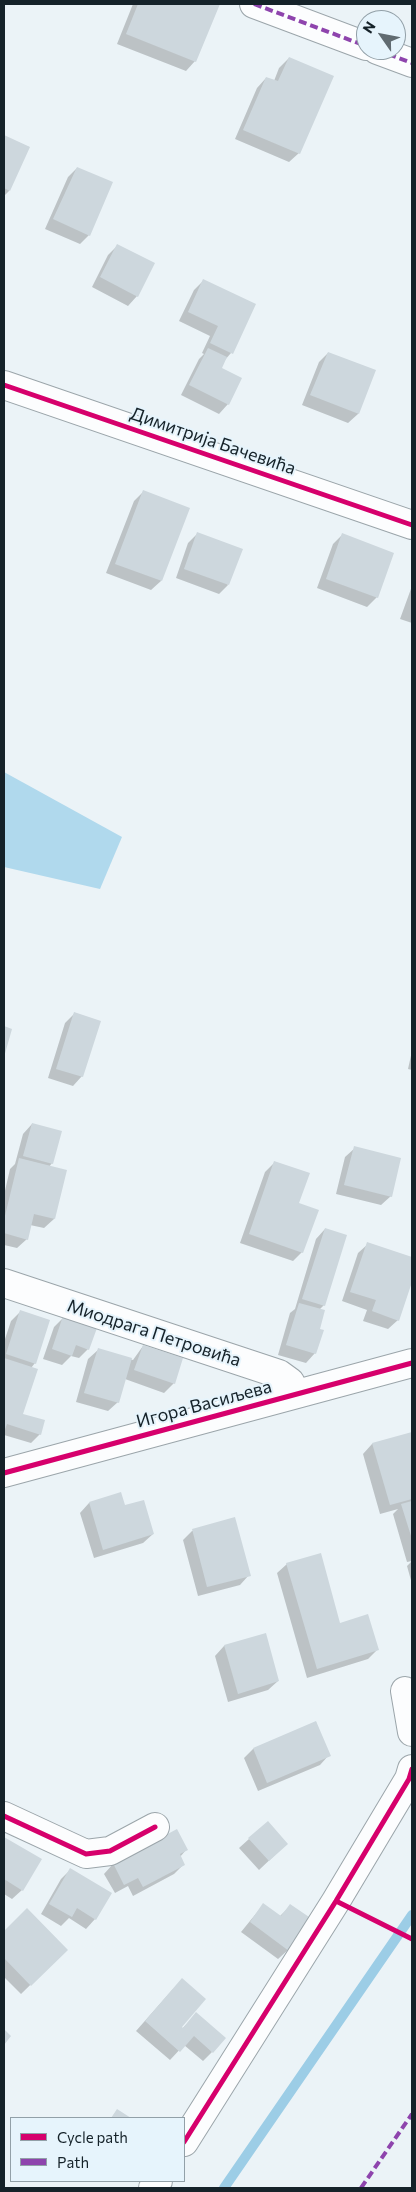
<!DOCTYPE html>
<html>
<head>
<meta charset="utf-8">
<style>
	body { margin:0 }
	#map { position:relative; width:416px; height:2192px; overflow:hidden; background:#ebf3f7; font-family:Commissioner,sans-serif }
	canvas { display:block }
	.frame { position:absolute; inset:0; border:5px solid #152229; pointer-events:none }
	.legend { position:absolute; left:10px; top:2117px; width:175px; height:65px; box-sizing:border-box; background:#e6f4fc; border:1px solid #92a0a8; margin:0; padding:6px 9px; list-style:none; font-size:15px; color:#152229 }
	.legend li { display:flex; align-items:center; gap:10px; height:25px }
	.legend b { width:25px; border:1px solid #92a0a8 }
	.north { position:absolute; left:356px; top:10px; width:50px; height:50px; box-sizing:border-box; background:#e6f4fc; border:1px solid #92a0a8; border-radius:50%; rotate:303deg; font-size:14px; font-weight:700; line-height:20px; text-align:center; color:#152229 }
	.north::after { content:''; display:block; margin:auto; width:18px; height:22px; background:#606b71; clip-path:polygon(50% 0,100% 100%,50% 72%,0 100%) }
</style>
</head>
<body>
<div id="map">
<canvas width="416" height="2192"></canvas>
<div class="frame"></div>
<ul class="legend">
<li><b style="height:6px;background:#d6006c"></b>Cycle path</li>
<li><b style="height:6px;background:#8e44ad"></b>Path</li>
</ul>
<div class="north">N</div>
</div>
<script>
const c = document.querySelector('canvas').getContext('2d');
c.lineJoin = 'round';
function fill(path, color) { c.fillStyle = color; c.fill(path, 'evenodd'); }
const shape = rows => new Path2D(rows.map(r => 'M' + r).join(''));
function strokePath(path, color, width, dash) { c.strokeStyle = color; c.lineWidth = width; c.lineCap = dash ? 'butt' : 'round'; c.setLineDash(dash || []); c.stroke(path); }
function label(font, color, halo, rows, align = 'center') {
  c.font = font + ' Commissioner,sans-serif'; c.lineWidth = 4; c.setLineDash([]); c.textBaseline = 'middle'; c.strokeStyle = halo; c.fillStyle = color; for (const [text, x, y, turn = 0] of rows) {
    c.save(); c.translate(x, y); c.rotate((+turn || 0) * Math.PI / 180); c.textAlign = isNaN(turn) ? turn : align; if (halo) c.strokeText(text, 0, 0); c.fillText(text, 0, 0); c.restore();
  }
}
fill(shape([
	[4,772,122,837,100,889,4,867]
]), '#b0d9ed');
fill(shape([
	[133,4,218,4,195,61,186,71,117,44],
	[289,58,299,153,289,162,235,139,257,88,266,78,274,81,279,68],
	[4,136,29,147,9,191,4,196],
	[77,168,89,235,80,244,45,229,68,177],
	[118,245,137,296,128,306,92,287,108,255],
	[203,281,231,353,224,361,220,369,228,404,219,414,181,395,199,359,204,354,202,353,210,336,179,321,194,290],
	[328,353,375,371,358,414,348,423,302,405,319,362],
	[143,492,161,581,151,590,106,573,134,501],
	[197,534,228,585,219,594,176,578,188,543],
	[342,535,377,597,367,607,317,588,333,544],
	[412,586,412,623,400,619],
	[74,1014,82,1076,73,1086,48,1078,65,1023],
	[412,1051,412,1070,408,1069],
	[32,1124,52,1163,49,1167,66,1171,54,1219,44,1228,30,1225,27,1239,17,1248,4,1245,4,1195,10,1169,15,1164,23,1134],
	[355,1148,391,1196,381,1205,336,1194,345,1157],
	[274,1163,298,1204,302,1252,293,1261,240,1243,265,1172],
	[325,1229,324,1305,319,1310,315,1353,306,1363,278,1355,290,1313,295,1309,316,1239],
	[368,1244,412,1259,412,1278,398,1320,388,1329,363,1321,367,1310,342,1301,358,1253],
	[20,1312,35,1363,31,1368,22,1414,40,1434,31,1443,4,1435,4,1342,11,1321],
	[63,1318,88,1349,79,1358,71,1356,62,1365,43,1359,54,1327],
	[143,1346,174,1383,164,1393,125,1379,118,1402,108,1411,76,1402,88,1359,98,1350,133,1360],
	[412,1433,412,1584,407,1566,412,1561,407,1562,393,1514,398,1509,380,1514,363,1454,372,1444],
	[89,1503,124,1507,153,1534,143,1543,94,1558,80,1513],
	[234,1519,249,1575,240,1585,198,1596,183,1540,192,1531],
	[287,1564,339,1624,377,1650,368,1659,307,1678,277,1573],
	[265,1635,278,1681,268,1690,228,1702,215,1656,224,1646],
	[316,1722,329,1755,320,1765,258,1791,244,1758,253,1749],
	[176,1831,186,1850,180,1857,183,1865,174,1874,133,1896,128,1886,115,1893,104,1874,113,1864],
	[4,1838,40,1860,22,1890,12,1899,4,1894],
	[249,1839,277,1853,259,1870,239,1848],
	[70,1870,95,1919,86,1929,69,1918,61,1926,41,1914,61,1879],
	[263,1905,280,1916,290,1906,288,1950,278,1959,241,1932],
	[27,1910,66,1950,21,1994,4,1977,4,1933],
	[173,1989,180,2027,182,2029,196,2014,212,2052,203,2061,184,2045,170,2060,136,2031]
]), '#0003');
strokePath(shape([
	[224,2188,412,1915]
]), '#9ccde6', 10);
fill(shape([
	[138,4,220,4,196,62,126,34],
	[289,57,334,76,300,154,243,130,266,77,278,81],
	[4,135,30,147,10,191,4,188],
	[77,167,113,182,90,236,53,219],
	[117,244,155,263,138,297,100,277],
	[203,279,256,304,233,354,210,343,218,326,188,312],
	[208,348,227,357,222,368,242,378,229,405,189,385],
	[328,352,376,370,359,414,310,395],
	[143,490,190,508,162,581,115,564],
	[197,532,243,549,229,585,184,569],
	[342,533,394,553,378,598,326,579],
	[74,1012,101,1021,83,1077,56,1069],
	[4,1026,12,1029,4,1057],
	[32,1123,62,1131,53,1164,23,1156],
	[354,1146,401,1158,392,1197,344,1185],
	[19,1158,67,1170,55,1219,34,1214,28,1240,4,1233,4,1220],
	[274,1161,310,1173,299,1203,319,1210,303,1253,249,1234],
	[325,1228,347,1235,325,1306,302,1299],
	[367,1242,412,1257,412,1282,399,1321,372,1311,376,1300,350,1292],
	[299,1303,325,1310,320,1329,324,1330,316,1354,286,1345],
	[20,1310,50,1320,36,1364,6,1354],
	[63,1316,97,1328,89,1350,76,1345,72,1356,52,1349],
	[143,1345,183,1358,175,1384,134,1370],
	[98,1348,132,1358,119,1403,84,1393],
	[4,1358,38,1369,23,1414,45,1420,41,1435,7,1424,4,1432],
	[412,1432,412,1499,390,1505,372,1443],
	[121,1492,125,1505,144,1500,154,1534,103,1550,89,1502],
	[412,1501,412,1539,401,1504],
	[235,1517,251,1576,207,1587,192,1529],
	[321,1553,340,1623,368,1614,379,1650,317,1669,286,1563],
	[266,1633,279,1681,238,1694,224,1645],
	[316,1721,331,1756,267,1783,253,1748],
	[268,1821,288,1844,269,1861,248,1838],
	[177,1829,188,1850,180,1854,185,1865,143,1887,138,1878,124,1885,113,1863],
	[4,1837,42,1859,23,1891,4,1879],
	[70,1868,112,1893,96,1920,77,1908,72,1917,49,1904],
	[263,1903,281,1916,290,1904,312,1919,289,1951,250,1922],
	[27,1908,68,1950,31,1986,4,1958,4,1931],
	[182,1978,206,1999,182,2027,183,2028,196,2012,226,2038,213,2053,194,2036,180,2052,145,2021],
	[4,2029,11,2036,4,2045],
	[117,2109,131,2118,111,2118]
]), '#cdd7dd');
const minor = shape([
	[254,4,366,46],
	[377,50,412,63],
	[4,385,412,525],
	[4,1283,279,1374,290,1382,296,1393],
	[4,1473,412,1363],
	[405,1691,412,1732],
	[4,1816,86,1854,110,1851,155,1827],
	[184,2142,336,1901,409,1779,412,1769],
	[153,2188,158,2181]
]);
strokePath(minor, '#9ba5aa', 30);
strokePath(minor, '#fcfdfe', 28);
strokePath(shape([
	[254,4,366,46],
	[377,50,412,63],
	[361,2188,412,2114]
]), '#8e44ad', 4, [8, 4]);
strokePath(shape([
	[4,385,412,525],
	[4,1473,412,1363],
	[4,1816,86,1854,110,1851,155,1827],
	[336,1901,412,1939],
	[184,2142,336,1901,409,1779,412,1769]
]), '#d6006c', 5);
label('18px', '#152229', '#e6f4fc', [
	["Димитрија Бачевића",213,441,19],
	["Миодрага Петровића",154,1333,18],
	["Игора Васиљева",204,1404,-15]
]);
</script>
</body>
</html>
